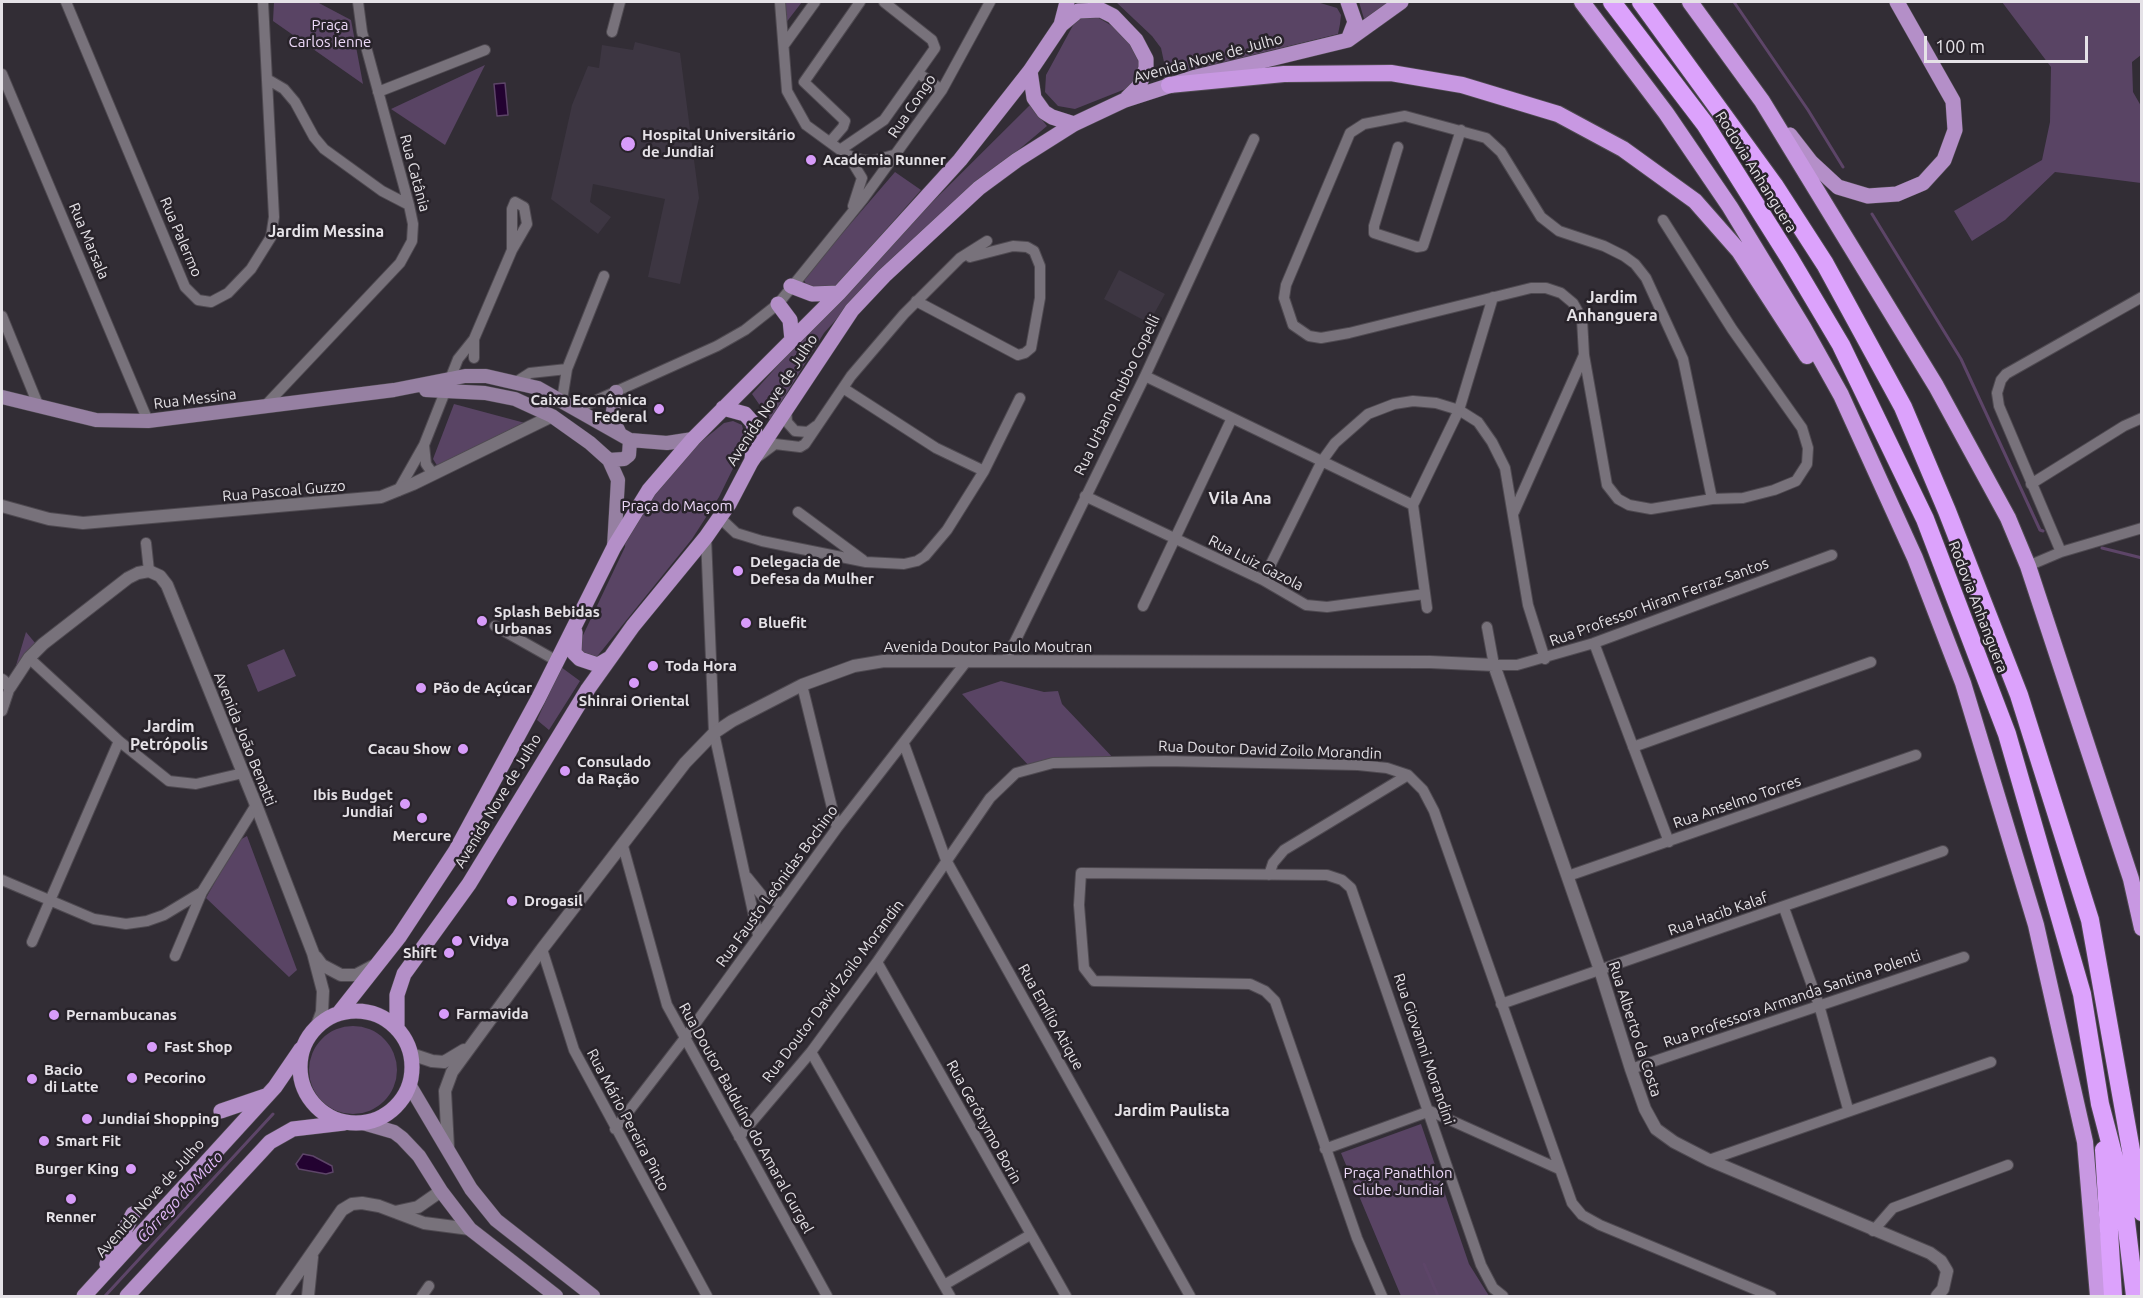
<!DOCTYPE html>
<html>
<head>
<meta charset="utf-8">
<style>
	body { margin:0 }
	#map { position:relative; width:2143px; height:1298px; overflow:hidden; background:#322d35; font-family:Ubuntu,sans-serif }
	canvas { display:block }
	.frame { position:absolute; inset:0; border:3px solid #e5e2e7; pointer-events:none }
	.scale { position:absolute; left:1924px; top:36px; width:164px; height:27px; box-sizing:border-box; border:3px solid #e5e2e7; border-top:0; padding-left:8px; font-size:18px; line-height:21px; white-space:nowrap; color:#e5e2e7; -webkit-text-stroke:4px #28232a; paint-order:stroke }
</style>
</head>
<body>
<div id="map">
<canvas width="2143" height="1298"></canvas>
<div class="frame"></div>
<div class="scale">100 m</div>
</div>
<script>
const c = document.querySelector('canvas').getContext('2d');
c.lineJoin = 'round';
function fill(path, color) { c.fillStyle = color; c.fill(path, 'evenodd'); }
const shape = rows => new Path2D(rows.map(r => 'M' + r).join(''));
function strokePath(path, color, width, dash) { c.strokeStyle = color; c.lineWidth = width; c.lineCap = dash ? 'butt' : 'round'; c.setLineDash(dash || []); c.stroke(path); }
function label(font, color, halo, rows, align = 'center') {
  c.font = font + ' Ubuntu,sans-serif'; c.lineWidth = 5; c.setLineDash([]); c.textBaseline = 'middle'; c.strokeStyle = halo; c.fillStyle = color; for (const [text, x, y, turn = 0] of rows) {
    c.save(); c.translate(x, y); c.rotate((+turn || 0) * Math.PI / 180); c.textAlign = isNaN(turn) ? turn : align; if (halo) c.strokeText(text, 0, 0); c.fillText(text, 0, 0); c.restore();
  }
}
fill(shape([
	[635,42,680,53,699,198,680,284,648,277,665,199,593,184,590,202,611,217,598,234,551,199,572,105,588,66,599,68,602,45,633,50],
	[1119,270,1165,294,1149,323,1104,299]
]), '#3d3642');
fill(shape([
	[274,2,317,2,351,20,363,84,273,21],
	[784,2,802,2,785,24],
	[1116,2,1317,2,1337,8,1341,15,1340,24,1338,34,1167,76,1161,48,1152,36],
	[1359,2,1394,2,1365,22],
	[2002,2,2141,2,2141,55,2132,62,2133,92,2141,106,2141,183,2055,172,2005,220,1972,241,1954,211,2042,160,2050,122,2051,67],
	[1097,17,1124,33,1141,59,1133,86,1075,109,1058,106,1045,92,1046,75,1077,18],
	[485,65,445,145,391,109],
	[1030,105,1047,126,917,235,871,281,824,333,770,420,752,394,866,268],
	[895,172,921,190,836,286,817,289,807,285,803,279],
	[454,404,525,423,438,467,433,459],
	[733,421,742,425,746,442,719,497,692,539,595,659,576,650,625,547,626,528,691,450,724,423],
	[26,632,36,644,12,679],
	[284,649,296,676,258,692,247,665],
	[561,667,580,681,549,730,537,720],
	[1001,681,1044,692,1058,691,1062,704,1117,762,1031,768,962,694],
	[247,836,297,970,289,977,206,898,238,841],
	'309 1070a44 44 0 1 1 88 0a44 44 0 1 1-88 0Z',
	[1421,1124,1469,1264,1489,1296,1401,1296,1341,1153]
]), '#594464');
const water = shape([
	[505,83,508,115,497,116,494,84,505,83],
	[303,1154,313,1156,332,1166,333,1172,326,1174,299,1169,296,1164,303,1154]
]);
fill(water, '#230231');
strokePath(water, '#5d4568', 1.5);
strokePath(shape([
	[1734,2,1808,110,1843,167],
	[1872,214,1961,359,2040,530,2043,531],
	[2102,548,2142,558],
	[1424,1264,1438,1296],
	[105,1296,273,1114]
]), '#5d4568', 3);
const minor = shape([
	[66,2,185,287,198,300,211,302,228,293,251,269,271,237,274,217,263,2],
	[780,2,787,91,806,125,847,155,862,160,872,161,897,154],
	[612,32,620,2],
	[784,45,815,2],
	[918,73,942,90],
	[2,74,148,421],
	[267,79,284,89,295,102,314,137,324,149,382,191,409,205],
	[378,92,485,50],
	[830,142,843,127,845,121,804,82,860,2],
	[1398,147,1374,226,1374,233,1417,247,1423,246,1461,130],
	[840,150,884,120,935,48,932,40,884,2],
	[848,155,862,178,853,206],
	[1663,220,1732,329,1802,428,1808,448,1807,464,1796,481,1774,490,1743,498,1712,499,1651,509,1629,505,1618,499,1607,485,1584,355,1582,319,1573,303,1561,293,1546,288,1531,288,1349,333,1321,338,1309,336,1293,325,1284,298,1286,285,1350,133,1364,124,1405,116,1486,138,1501,152,1541,217,1559,231,1604,246,1624,256,1635,264,1646,278,1683,359,1712,499],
	[916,301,1018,355,1025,353,1031,348,1040,298,1040,266,1034,251,1027,247,1013,246,970,257],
	[2,316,39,407],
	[474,358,474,339,512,250,527,224,524,207,515,202,512,209,512,250],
	[1145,376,1413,505],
	[516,382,530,373,567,369],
	[843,388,936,448,984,471],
	[562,400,567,369,604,276],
	[264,407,400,263,412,241,413,224,409,205,362,32,358,2],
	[577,409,717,346,745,330,778,304,863,199,942,90,990,2],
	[786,410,787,422,795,431,808,432,816,426],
	[424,445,426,464,433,474],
	[759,456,775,444,800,447,805,444,851,376,904,314,960,258,987,241],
	[2031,484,2124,426,2142,418],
	[398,491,424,445,458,359,474,339],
	[1085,496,1263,580,1306,605,1327,607,1425,594],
	[1413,505,1459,410,1493,297],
	[1413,505,1427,608],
	[798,512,863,560],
	[1514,512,1584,355],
	[720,518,736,533,762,541,866,562,904,564,917,561,925,556,947,530,984,471,1020,398],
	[706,537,714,733,758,935],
	[146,543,149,571],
	[2061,552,1999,406,1997,393,2001,380,2006,374,2142,297],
	[2028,566,2061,552,2142,528],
	[1263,580,1322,461,1335,443,1368,414,1394,404,1413,401,1436,403,1459,410,1478,422,1492,442,1505,468,1528,605,1545,659],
	[1143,606,1232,418],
	[495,626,557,661],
	[1487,627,1494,665,1517,665,1594,643,1832,555],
	[1594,643,1669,842],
	[29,658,119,741,169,781,196,784,243,773],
	[1005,662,1145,376,1254,139],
	[802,685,837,828],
	[2,711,10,687],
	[904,744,946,860,1190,1296],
	[1633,747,1871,662],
	[623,846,667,1005,827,1296],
	[1269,875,1273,863,1284,850,1408,775],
	[1568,876,1916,755],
	[747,877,764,898,782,903],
	[2,880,94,919,126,924,147,921,164,915,202,892],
	[1784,908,1819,1005,1848,1109],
	[32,942,119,741],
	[542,949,574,1050,707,1296],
	[175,956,202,892,256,805],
	[877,962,1066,1296],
	[1501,1004,1943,851],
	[811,1052,950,1296],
	[1631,1069,1964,957],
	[615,1129,685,1038,837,828,966,662],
	[739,1137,811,1052,877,962,990,798,1016,773,1053,763,1165,761,1358,765,1387,768,1408,775,1423,790,1434,811,1572,1203,1582,1215,1600,1225,1771,1296],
	[1325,1149,1430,1111,1559,1169],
	[1709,1160,1991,1062],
	[1873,1231,1893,1208,2008,1165],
	[944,1285,1030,1235],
	[422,1296,429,1286],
	[1382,1296,1357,1238,1275,1001,1265,991,1250,984,1094,981,1084,968,1079,905,1081,873,1327,875,1342,880,1351,888,1481,1265,1493,1288,1503,1296]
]);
const tertiary = shape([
	[2,506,49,519,83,523,381,497,413,484,552,416],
	[2,680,10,687,29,658,43,644,128,578,138,573,149,571,160,576,167,585,256,805,313,953,323,991,322,1012,316,1028],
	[316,957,322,965,341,975,356,975,373,966],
	[411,1054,432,1061,444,1062,464,1050],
	[448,1148,445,1091,452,1072,542,949,685,763,714,733,732,721,802,685,854,666,884,661,1430,662,1494,665,1600,970,1631,1069,1645,1109,1656,1129,1674,1142,1709,1160,1930,1253,1941,1261,1947,1271,1943,1289,1937,1296],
	[395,1212,418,1207,441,1191],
	[282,1296,342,1210,352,1204,362,1203,379,1206,424,1223,470,1229],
	[308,1296,312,1257]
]);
const secondary = shape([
	[426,390,485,393,515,399,552,416,590,443,609,460,618,480,614,547],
	[616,392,612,418,620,434],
	[2,397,96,420,148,421,394,390,465,376,486,376,538,388,630,440,667,443,693,439],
	[609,460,624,459,629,455,630,440],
	[410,1086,471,1189,496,1220,593,1296],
	[363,1123,394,1132,402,1138,419,1156,441,1191,470,1229,556,1296]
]);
const primary = shape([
	[1348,2,1355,22,1348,40],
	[1061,25,1078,11,1101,10,1113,16,1136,40,1146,59,1146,68,1139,86,1127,98],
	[1030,71,1034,98,1044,112,1052,117,1074,124],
	[1790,135,1811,162,1838,187,1868,196,1897,194,1923,183,1944,160,1955,130,1953,101,1897,2],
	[791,286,812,294,839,293],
	[778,304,790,320,792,340],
	[723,408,745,414,753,423,755,434,752,459],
	[575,632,574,653,580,659,598,665,610,658],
	'300 1067a56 56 0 1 1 112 0a56 56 0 1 1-112 0Z',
	[339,1013,399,937,455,852,538,699,614,547,649,490,693,439,839,293,960,160,1030,71,1061,25,1067,2],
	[397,1029,397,995,404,974,469,884,588,689,633,626,706,537,729,504,751,462,852,310,884,276,979,188,1017,160,1074,124,1125,100,1196,77,1348,40,1401,2],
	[221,1111,265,1096],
	[107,1264,133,1214],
	[84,1296,275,1087,301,1049],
	[127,1296,270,1142,293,1129,344,1123]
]);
const trunk = shape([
	[1582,2,1666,113,1730,207,1803,327,1841,395,1915,558,1963,683,2036,925,2085,1142,2098,1296],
	[1690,2,1762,101,1936,386,2008,518,2028,566,2131,879,2142,928],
	[1169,85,1284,74,1391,73,1462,85,1558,114,1623,149,1695,201,1739,251,1807,356]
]);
const motorway = shape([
	[1612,2,1705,124,1790,259,1841,345,1925,519,2007,734,2082,994,2100,1104,2122,1188,2135,1296],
	[1641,2,1774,185,1825,264,1903,407,1947,511,2019,695,2090,920,2142,1212],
	[2104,1150,2113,1296]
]);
strokePath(minor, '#4f4a51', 12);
strokePath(tertiary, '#4f4a51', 14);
strokePath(secondary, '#4f4a51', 15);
strokePath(primary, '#4f4a51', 16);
strokePath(trunk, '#4f4a51', 18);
strokePath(motorway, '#4f4a51', 20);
strokePath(minor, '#78727b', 10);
strokePath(tertiary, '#78727b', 12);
strokePath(secondary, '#9680a2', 14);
strokePath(primary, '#b48fc8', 15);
strokePath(trunk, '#c898e2', 16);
strokePath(motorway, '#dca2fc', 18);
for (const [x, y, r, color] of [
	[628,144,8,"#d79bf9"],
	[811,160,6,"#d79bf9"],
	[659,409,6,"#d79bf9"],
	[738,571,6,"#d79bf9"],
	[482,621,6,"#d79bf9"],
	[746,623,6,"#d79bf9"],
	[653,666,6,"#d79bf9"],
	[634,683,6,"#d79bf9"],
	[421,688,6,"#d79bf9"],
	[463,749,6,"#d79bf9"],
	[565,771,6,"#d79bf9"],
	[405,804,6,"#d79bf9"],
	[422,818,6,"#d79bf9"],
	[512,901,6,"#d79bf9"],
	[457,941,6,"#d79bf9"],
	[449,953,6,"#d79bf9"],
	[444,1014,6,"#d79bf9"],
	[54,1015,6,"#d79bf9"],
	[152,1047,6,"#d79bf9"],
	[132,1078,6,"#d79bf9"],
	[32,1079,6,"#d79bf9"],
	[87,1119,6,"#d79bf9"],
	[44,1141,6,"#d79bf9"],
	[131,1169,6,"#d79bf9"],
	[71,1199,6,"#d79bf9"]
]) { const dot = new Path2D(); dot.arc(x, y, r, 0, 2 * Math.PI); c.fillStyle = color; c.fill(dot); strokePath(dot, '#28232a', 2); }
label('15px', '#edd9f9', '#28232a', [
	["Praça",330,25],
	["Carlos Ienne",330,42],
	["Praça do Maçom",677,506],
	["Praça Panathlon",1398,1173],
	["Clube Jundiaí",1398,1190]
]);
label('15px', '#e5e2e7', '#28232a', [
	["Avenida Nove de Julho",1208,58,-15],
	["Rua Congo",912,106,-56],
	["Rodovia Anhanguera",1756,172,58],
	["Rua Catânia",415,173,75],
	["Rua Palermo",181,237,67],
	["Rua Marsala",89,241,67],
	["Rua Urbano Rubbo Copelli",1117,395,-64],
	["Rua Messina",195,399,-7],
	["Avenida Nove de Julho",772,400,-57],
	["Rua Pascoal Guzzo",284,491,-5],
	["Rua Luiz Gazola",1256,563,27],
	["Rua Professor Hiram Ferraz Santos",1659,602,-20],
	["Rodovia Anhanguera",1978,607,69],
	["Avenida Doutor Paulo Moutran",988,647],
	["Avenida João Benatti",245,739,68],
	["Rua Doutor David Zoilo Morandin",1270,750,2],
	["Avenida Nove de Julho",498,801,-59],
	["Rua Anselmo Torres",1737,802,-19],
	["Rua Fausto Leônidas Bochino",777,886,-54],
	["Rua Hacib Kalaf",1718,914,-19],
	["Rua Doutor David Zoilo Morandin",833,991,-53],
	["Rua Professora Armanda Santina Polenti",1792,999,-19],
	["Rua Emílio Atique",1051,1017,61],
	["Rua Alberto da Costa",1635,1029,72],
	["Rua Giovanni Morandini",1424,1049,71],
	["Rua Doutor Balduíno do Amaral Gurgel",746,1118,61],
	["Rua Mário Pereira Pinto",628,1120,62],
	["Rua Gerônymo Borin",984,1122,61],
	["Avenida Nove de Julho",150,1198,-48]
]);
label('bold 15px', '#e5e2e7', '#28232a', [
	["Hospital Universitário",642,135],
	["de Jundiaí",642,152],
	["Academia Runner",823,160],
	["Caixa Econômica",647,400,"right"],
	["Federal",647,417,"right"],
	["Delegacia de",750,562],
	["Defesa da Mulher",750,579],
	["Splash Bebidas",494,612],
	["Urbanas",494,629],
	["Bluefit",758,623],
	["Toda Hora",665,666],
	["Pão de Açúcar",433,688],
	["Shinrai Oriental",634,701,"center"],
	["Cacau Show",451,749,"right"],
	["Consulado",577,762],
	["da Ração",577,779],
	["Ibis Budget",393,795,"right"],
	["Jundiaí",393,812,"right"],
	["Mercure",422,836,"center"],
	["Drogasil",524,901],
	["Vidya",469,941],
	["Shift",437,953,"right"],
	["Farmavida",456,1014],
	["Pernambucanas",66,1015],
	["Fast Shop",164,1047],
	["Bacio",44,1070],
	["di Latte",44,1087],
	["Pecorino",144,1078],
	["Jundiaí Shopping",99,1119],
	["Smart Fit",56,1141],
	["Burger King",119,1169,"right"],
	["Renner",71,1217,"center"]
], 'left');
label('bold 16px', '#e5e2e7', '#28232a', [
	["Jardim Messina",326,232],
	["Jardim",1612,298],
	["Anhanguera",1612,316],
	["Vila Ana",1240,499],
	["Jardim",169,727],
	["Petrópolis",169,745],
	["Jardim Paulista",1172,1111]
]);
label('italic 16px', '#dfb7f6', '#28232a', [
	["Córrego do Mato",180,1197,-47]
]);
</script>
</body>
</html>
